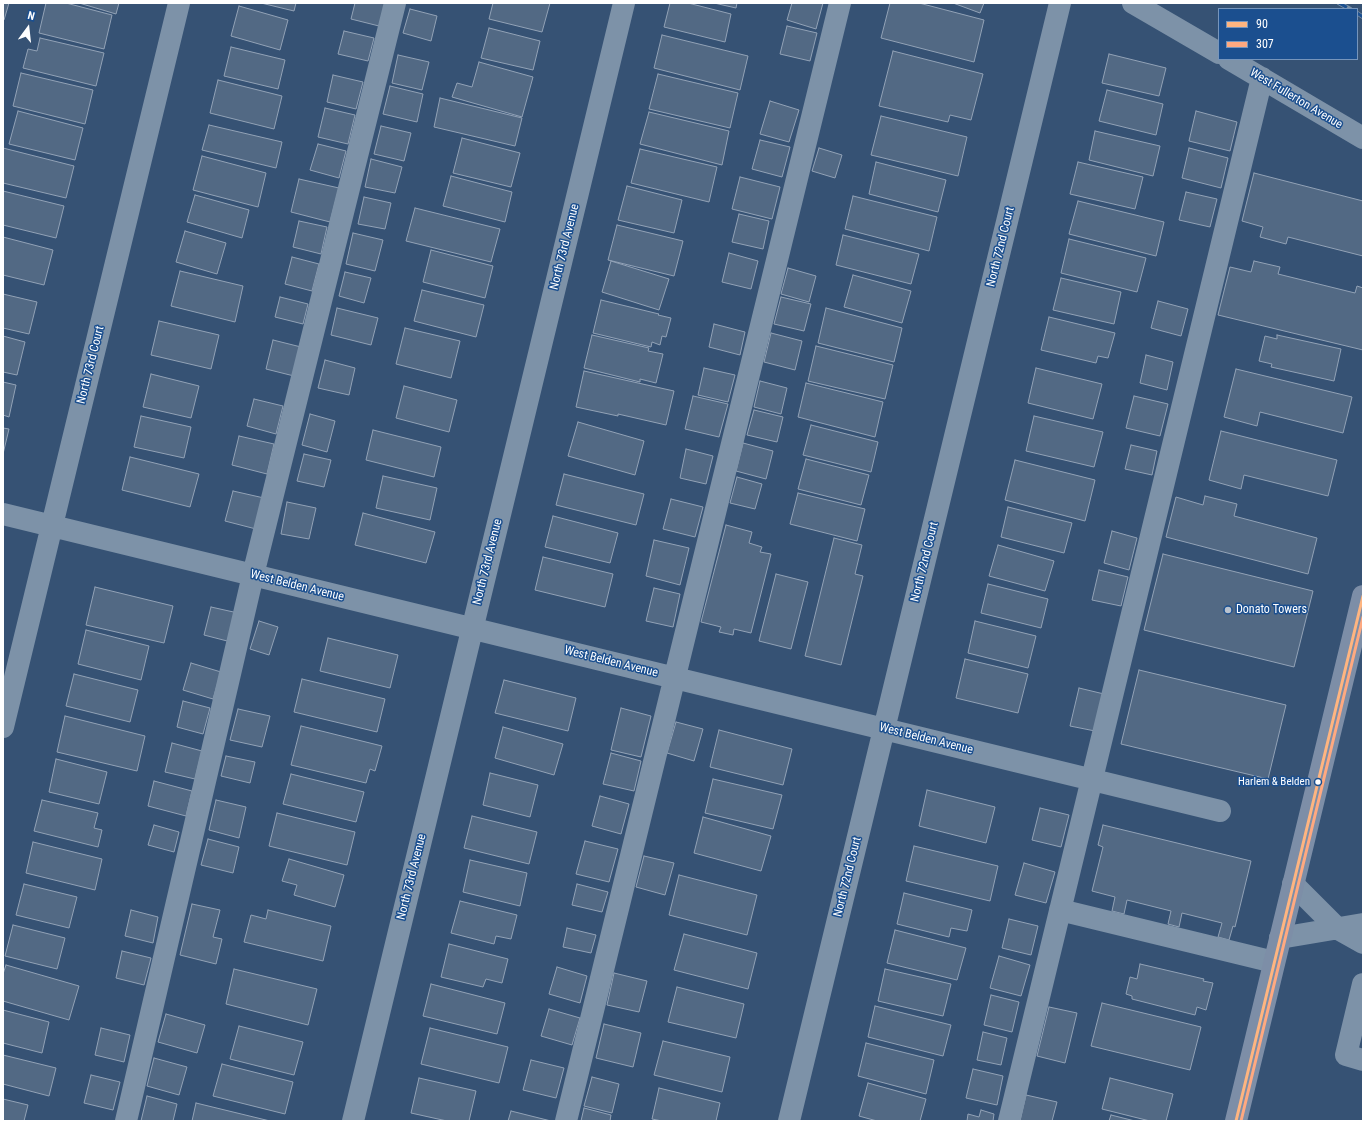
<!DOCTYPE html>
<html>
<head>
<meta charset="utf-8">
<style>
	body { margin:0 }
	#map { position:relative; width:1366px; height:1124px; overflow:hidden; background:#365274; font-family:"Roboto Condensed",sans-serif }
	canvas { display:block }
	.frame { position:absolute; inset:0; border:4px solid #fff; pointer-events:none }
	.legend { position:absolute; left:1218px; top:8px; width:140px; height:52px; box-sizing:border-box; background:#1b4f8f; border:1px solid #7695bc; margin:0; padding:5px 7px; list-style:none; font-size:12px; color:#fff }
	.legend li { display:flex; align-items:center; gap:8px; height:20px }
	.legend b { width:20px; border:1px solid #7695bc }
	.north { position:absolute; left:8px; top:8px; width:40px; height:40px; -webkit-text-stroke:3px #1b4f8f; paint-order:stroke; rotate:15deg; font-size:11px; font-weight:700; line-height:16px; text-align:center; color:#fff }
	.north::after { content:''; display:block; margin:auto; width:14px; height:18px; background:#fff; clip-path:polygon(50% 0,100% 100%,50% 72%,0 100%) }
</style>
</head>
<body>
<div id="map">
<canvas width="1366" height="1124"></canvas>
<div class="frame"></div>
<ul class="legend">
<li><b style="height:5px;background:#ffb580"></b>90</li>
<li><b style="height:5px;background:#ffa980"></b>307</li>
</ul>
<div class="north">N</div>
</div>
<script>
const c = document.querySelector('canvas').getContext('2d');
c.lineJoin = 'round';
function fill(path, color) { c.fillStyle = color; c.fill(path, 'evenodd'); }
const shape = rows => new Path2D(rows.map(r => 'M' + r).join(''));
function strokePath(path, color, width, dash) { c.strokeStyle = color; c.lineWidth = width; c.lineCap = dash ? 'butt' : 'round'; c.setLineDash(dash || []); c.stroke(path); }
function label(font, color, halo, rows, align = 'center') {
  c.font = font + ' "Roboto Condensed",sans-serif'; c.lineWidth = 3; c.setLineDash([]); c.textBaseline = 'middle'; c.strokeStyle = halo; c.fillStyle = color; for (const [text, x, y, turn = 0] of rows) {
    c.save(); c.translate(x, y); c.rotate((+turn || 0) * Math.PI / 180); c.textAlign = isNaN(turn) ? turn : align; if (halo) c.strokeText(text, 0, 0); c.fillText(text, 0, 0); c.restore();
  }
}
const building = shape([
	[3,3,9,3,4,20,3,19,3,3],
	[46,3,66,3,112,15,104,49,39,33,46,3],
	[79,3,119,3,116,14,79,3],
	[261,3,296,3,294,11,261,3],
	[355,3,385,3,379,26,351,19,355,3],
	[493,3,550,3,542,32,489,19,493,3],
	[670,3,688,3,731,14,725,42,664,27,670,3],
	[714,3,737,3,736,8,714,3],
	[792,3,823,3,816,29,787,20,792,3],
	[890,3,919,3,984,20,974,62,881,38,890,3],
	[953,3,984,3,980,13,953,3],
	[239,6,288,20,280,50,231,36,239,6],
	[410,9,437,16,431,41,403,33,410,9],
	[787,26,817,33,810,61,780,54,787,26],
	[489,28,540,41,533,70,481,58,489,28],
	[344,31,374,38,368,61,338,54,344,31],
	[662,35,748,56,740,90,654,68,662,35],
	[40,38,104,53,96,86,23,68,28,49,37,51,40,38],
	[231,47,285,60,278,89,224,76,231,47],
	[893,51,983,74,971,120,950,115,948,122,879,106,893,51],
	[1109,54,1166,68,1159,96,1102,83,1109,54],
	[398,55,429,62,422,90,392,83,398,55],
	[479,62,533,77,522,117,452,97,457,83,472,87,479,62],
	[21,73,93,90,85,124,13,106,21,73],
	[658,74,738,93,730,128,649,109,658,74],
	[333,75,363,82,356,109,327,102,333,75],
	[218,80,282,96,274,129,210,113,218,80],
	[390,86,423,94,417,122,383,114,390,86],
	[1107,90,1163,104,1156,135,1099,121,1107,90],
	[440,98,522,118,515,146,434,127,440,98],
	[770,101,799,110,789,142,760,134,770,101],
	[325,108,355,115,348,144,318,137,325,108],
	[18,111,83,128,75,160,9,144,18,111],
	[1196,111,1237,122,1230,151,1189,141,1196,111],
	[649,112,729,131,722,165,640,144,649,112],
	[881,116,967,137,958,176,871,155,881,116],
	[209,125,282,142,276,168,202,150,209,125],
	[381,126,411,133,404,161,374,154,381,126],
	[1095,131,1160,146,1153,176,1089,160,1095,131],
	[462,138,520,153,511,187,453,173,462,138],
	[760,140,790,147,782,177,752,169,760,140],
	[318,144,346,151,339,178,310,170,318,144],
	[3,148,74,166,66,198,3,183,3,148],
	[819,148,842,155,835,178,812,171,819,148],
	[1189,148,1228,158,1221,188,1182,178,1189,148],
	[640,149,717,167,709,202,631,183,640,149],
	[202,156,266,173,258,207,193,190,202,156],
	[371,159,402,167,395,193,365,187,371,159],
	[876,162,946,180,938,212,869,194,876,162],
	[1078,162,1143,177,1135,209,1070,194,1078,162],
	[1254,173,1363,201,1363,256,1288,237,1286,244,1260,237,1263,227,1242,221,1254,173],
	[451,176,512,192,505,222,443,206,451,176],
	[740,177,780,187,772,219,732,209,740,177],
	[299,179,339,188,330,222,291,212,299,179],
	[627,186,682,200,674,233,618,220,627,186],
	[3,191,64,206,56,238,3,225,3,191],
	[1186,192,1217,199,1210,227,1179,220,1186,192],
	[195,195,249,210,242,238,187,222,195,195],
	[853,196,937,217,929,251,845,229,853,196],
	[364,197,391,203,385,229,358,224,364,197],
	[1078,201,1164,222,1156,256,1069,234,1078,201],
	[415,208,500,229,491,262,406,241,415,208],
	[739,214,769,221,763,249,732,242,739,214],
	[299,221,327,227,321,254,293,247,299,221],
	[617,225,683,241,674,276,608,260,617,225],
	[185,231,226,243,217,274,176,262,185,231],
	[353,233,383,240,375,271,346,264,353,233],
	[843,235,919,254,911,284,836,265,843,235],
	[3,237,53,250,44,285,3,275,3,237],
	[1069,239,1146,258,1137,292,1061,273,1069,239],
	[431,250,493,266,485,298,423,282,431,250],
	[729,253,758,261,751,289,722,282,729,253],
	[292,257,319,264,312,291,285,284,292,257],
	[611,261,669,279,659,310,602,292,611,261],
	[1254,261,1280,267,1278,274,1355,293,1357,286,1363,288,1363,350,1218,315,1230,267,1251,272,1254,261],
	[788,268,816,276,809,302,781,294,788,268],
	[180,271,243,286,235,322,171,306,180,271],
	[345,272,371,278,364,303,339,296,345,272],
	[853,275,911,291,902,323,844,307,853,275],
	[1061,278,1121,292,1114,324,1053,310,1061,278],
	[422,290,484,305,476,337,414,321,422,290],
	[3,294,37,302,29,334,3,328,3,294],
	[280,297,308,304,303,324,275,317,280,297],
	[781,297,811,304,804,331,774,324,781,297],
	[601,300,659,314,658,315,671,318,666,337,662,336,660,345,652,342,651,347,593,333,601,300],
	[1158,301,1188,309,1181,336,1151,328,1158,301],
	[337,308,378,318,371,345,331,335,337,308],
	[826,308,902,328,894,362,818,343,826,308],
	[1049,317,1115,333,1108,358,1098,356,1096,363,1041,350,1049,317],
	[159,321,219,335,211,369,151,355,159,321],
	[714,324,745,332,740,355,709,347,714,324],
	[405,328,460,341,451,378,396,364,405,328],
	[771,333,802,341,795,370,764,362,771,333],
	[592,335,649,348,648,351,663,354,656,383,640,379,640,382,584,368,592,335],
	[1277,335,1341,349,1334,381,1271,367,1272,364,1259,361,1265,336,1277,339,1277,335],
	[3,336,25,342,17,375,3,372,3,336],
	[273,340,301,347,294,376,266,369,273,340],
	[816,346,893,365,885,399,808,381,816,346],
	[1146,355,1173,362,1167,390,1140,383,1146,355],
	[325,360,355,368,349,395,318,388,325,360],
	[704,368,735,375,728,402,698,395,704,368],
	[1036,368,1102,384,1093,419,1028,403,1036,368],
	[1236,369,1352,397,1343,433,1260,412,1257,426,1224,417,1236,369],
	[584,371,674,391,666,425,618,414,618,416,576,407,584,371],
	[151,374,199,386,191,418,143,407,151,374],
	[760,381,787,388,781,414,754,407,760,381],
	[3,382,16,385,9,417,3,415,3,382],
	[806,383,883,402,875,437,798,417,806,383],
	[404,386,457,400,449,432,396,418,404,386],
	[693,396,728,404,719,437,685,429,693,396],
	[1134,396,1168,404,1160,436,1126,428,1134,396],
	[254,399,283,406,276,434,247,426,254,399],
	[754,410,783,417,777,442,747,435,754,410],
	[310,414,335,421,327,452,302,445,310,414],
	[141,416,191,427,184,458,134,447,141,416],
	[1034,416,1103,432,1094,467,1026,451,1034,416],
	[578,422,644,441,635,475,568,456,578,422],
	[811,425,878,442,871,472,803,455,811,425],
	[3,428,9,429,3,454,3,428],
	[373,430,441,447,434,477,366,460,373,430],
	[1221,431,1337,460,1328,496,1244,475,1241,489,1209,480,1221,431],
	[239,436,274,444,267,474,232,465,239,436],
	[743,443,773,451,766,479,736,471,743,443],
	[1131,445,1157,451,1152,475,1125,469,1131,445],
	[686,449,713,456,706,484,680,478,686,449],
	[304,454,331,460,324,487,297,481,304,454],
	[130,457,199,474,190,507,122,490,130,457],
	[806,459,869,475,861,505,798,489,806,459],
	[1015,460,1095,480,1085,521,1005,500,1015,460],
	[564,474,644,494,636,525,556,505,564,474],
	[383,476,437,488,430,520,376,508,383,476],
	[737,477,762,484,755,509,730,503,737,477],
	[233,491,264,498,256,529,225,521,233,491],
	[798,493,865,509,857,541,790,524,798,493],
	[1205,496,1237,504,1234,516,1317,538,1308,574,1166,537,1176,497,1203,505,1205,496],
	[671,499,703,507,695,537,663,529,671,499],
	[287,502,316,508,309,539,281,534,287,502],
	[1008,507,1072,523,1064,553,1001,537,1008,507],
	[363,513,435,532,426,563,355,545,363,513],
	[553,516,618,533,610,563,545,547,553,516],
	[726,525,752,532,749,543,762,547,760,552,771,554,751,633,734,629,733,635,719,632,721,627,701,622,726,525],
	[1112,531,1137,538,1129,570,1104,563,1112,531],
	[834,538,862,545,855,574,863,576,841,665,805,656,834,538],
	[654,540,689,548,680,585,646,576,654,540],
	[998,545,1054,561,1045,591,989,576,998,545],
	[1163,554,1313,591,1294,667,1144,630,1163,554],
	[543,557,613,574,605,607,535,590,543,557],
	[1099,570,1128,577,1121,606,1092,600,1099,570],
	[776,574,808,582,791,649,759,641,776,574],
	[988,584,1048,599,1041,628,981,613,988,584],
	[95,587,173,606,164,643,86,625,95,587],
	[654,588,680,594,673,627,646,621,654,588],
	[211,607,238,613,231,642,204,635,211,607],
	[259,621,278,627,269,655,250,649,259,621],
	[975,621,1036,636,1028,668,968,653,975,621],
	[86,630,149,646,141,680,78,664,86,630],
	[328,638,398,655,390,688,320,671,328,638],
	[965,659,1028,674,1018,713,956,698,965,659],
	[191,663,221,672,213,699,183,690,191,663],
	[1139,670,1286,705,1268,779,1121,744,1139,670],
	[74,674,138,690,130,722,66,706,74,674],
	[302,679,385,699,377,732,294,712,302,679],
	[504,680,576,698,568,731,495,713,504,680],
	[1079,688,1104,694,1095,731,1070,726,1079,688],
	[183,701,210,708,203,734,177,727,183,701],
	[621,708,651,716,641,757,611,750,621,708],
	[238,709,270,716,262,747,230,740,238,709],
	[65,716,145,736,137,771,57,752,65,716],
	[676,722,703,729,694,761,667,753,676,722],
	[301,726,382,746,375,771,370,769,366,783,291,765,301,726],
	[503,727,563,744,554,775,495,758,503,727],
	[719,730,792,749,783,785,710,767,719,730],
	[172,743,202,751,195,779,165,772,172,743],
	[611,753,641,761,634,791,603,784,611,753],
	[226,756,255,762,250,783,221,776,226,756],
	[56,759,107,772,99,804,49,792,56,759],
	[490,773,538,785,530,817,483,805,490,773],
	[291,774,364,792,356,822,283,804,291,774],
	[713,779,782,795,773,829,705,813,713,779],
	[154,781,192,791,186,816,148,806,154,781],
	[927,790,995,807,986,843,919,826,927,790],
	[600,796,629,804,621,834,592,826,600,796],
	[42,800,98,813,94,828,102,830,98,847,34,831,42,800],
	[216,800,246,807,239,838,209,830,216,800],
	[1040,808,1069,815,1061,847,1032,840,1040,808],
	[277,813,355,832,347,865,269,846,277,813],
	[472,816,537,832,529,864,464,848,472,816],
	[703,817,771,836,761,871,694,853,703,817],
	[154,825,179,832,174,852,148,845,154,825],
	[1103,825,1251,861,1235,927,1233,926,1229,940,1218,937,1222,923,1182,913,1179,927,1168,924,1171,911,1127,900,1124,914,1112,911,1115,897,1092,891,1103,847,1098,845,1103,825],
	[208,839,239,847,233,873,201,865,208,839],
	[585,841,618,849,609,882,576,874,585,841],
	[33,842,102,859,95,890,26,873,33,842],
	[914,846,998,866,990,901,906,881,914,846],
	[644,856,674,863,665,895,636,887,644,856],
	[289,859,344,875,335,907,294,895,297,885,282,881,289,859],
	[470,860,527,873,520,906,463,892,470,860],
	[1024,863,1055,872,1046,903,1015,895,1024,863],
	[679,875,757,895,747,935,669,915,679,875],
	[24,884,77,897,69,928,16,915,24,884],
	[577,884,608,892,602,912,572,905,577,884],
	[904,893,972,910,967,931,951,928,949,937,897,924,904,893],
	[460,901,517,915,511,939,496,936,494,944,451,933,460,901],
	[192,904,220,910,213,937,222,939,216,964,180,955,192,904],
	[131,910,158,917,153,943,125,936,131,910],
	[268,910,331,926,323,961,244,942,251,915,266,919,268,910],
	[1009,919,1038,926,1031,955,1002,948,1009,919],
	[13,925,65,938,57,969,5,956,13,925],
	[567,928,596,935,591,953,563,947,567,928],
	[895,930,966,948,957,980,887,963,895,930],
	[684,934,757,953,748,989,674,970,684,934],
	[449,944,508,959,502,983,486,979,483,987,441,977,449,944],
	[122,951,151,958,144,985,116,978,122,951],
	[999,956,1030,965,1021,996,990,988,999,956],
	[1140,964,1204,979,1203,981,1213,983,1206,1010,1197,1007,1195,1015,1132,999,1132,996,1126,994,1130,977,1137,979,1140,964],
	[6,965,79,986,69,1020,3,1001,3,974,6,965],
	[557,967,587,976,580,1003,549,994,557,967],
	[234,969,317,989,308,1025,226,1004,234,969],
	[885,969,951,984,943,1016,878,1001,885,969],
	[614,973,647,981,639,1012,607,1005,614,973],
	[431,984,505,1003,497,1034,423,1016,431,984],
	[677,987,744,1004,736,1038,668,1022,677,987],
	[991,995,1019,1002,1012,1032,984,1025,991,995],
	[1102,1003,1201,1027,1190,1070,1091,1046,1102,1003],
	[875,1006,951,1025,943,1056,868,1037,875,1006],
	[1049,1007,1077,1013,1065,1063,1037,1056,1049,1007],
	[549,1009,580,1018,572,1045,541,1036,549,1009],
	[3,1010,49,1022,42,1053,3,1043,3,1010],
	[166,1014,205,1025,197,1053,158,1042,166,1014],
	[604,1024,641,1033,633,1067,596,1058,604,1024],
	[239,1026,303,1042,294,1075,230,1059,239,1026],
	[101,1028,130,1035,124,1062,95,1055,101,1028],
	[430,1028,508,1047,499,1083,421,1064,430,1028],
	[983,1032,1007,1038,1001,1065,977,1060,983,1032],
	[663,1041,730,1057,722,1092,654,1075,663,1041],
	[866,1043,934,1060,926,1094,858,1076,866,1043],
	[3,1055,56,1068,49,1096,3,1084,3,1055],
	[154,1058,187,1067,179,1095,147,1086,154,1058],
	[531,1060,564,1068,556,1098,523,1090,531,1060],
	[222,1064,293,1082,285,1114,213,1096,222,1064],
	[973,1069,1003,1076,997,1105,966,1098,973,1069],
	[91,1075,120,1082,113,1110,84,1103,91,1075],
	[592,1077,619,1084,612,1113,584,1106,592,1077],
	[419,1078,476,1091,469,1121,447,1121,411,1113,419,1078],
	[1110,1078,1173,1094,1166,1121,1150,1121,1102,1109,1110,1078],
	[868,1083,926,1099,920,1121,877,1121,859,1116,868,1083],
	[659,1088,720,1103,716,1121,662,1121,652,1119,659,1088],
	[1026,1095,1057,1102,1052,1121,1020,1121,1026,1095],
	[147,1096,177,1104,173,1121,141,1121,147,1096],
	[3,1099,28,1105,24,1121,3,1121,3,1099],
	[196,1103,270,1121,192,1121,196,1103],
	[584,1108,611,1115,610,1121,581,1121,584,1108],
	[981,1110,994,1114,993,1121,967,1121,968,1114,979,1117,981,1110],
	[511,1111,551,1121,508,1121,511,1111],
	[1111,1115,1135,1121,1109,1121,1111,1115]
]);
fill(building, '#526984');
strokePath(building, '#92a2b6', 1);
strokePath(shape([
	[1133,3,1219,53],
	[1229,59,1363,138],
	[3,514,1220,811],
	[3,727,179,3],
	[1293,884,1338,929,1363,943],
	[1060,910,1274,962],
	[1280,938,1363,924],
	[1363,984,1346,1055,1363,1060],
	[126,1121,253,575,395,3],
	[353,1121,624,3],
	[566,1121,840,3],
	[789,1121,1060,3],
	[1009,1121,1262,78]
]), '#7d92a8', 22);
strokePath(shape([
	[1236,1121,1363,596]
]), '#7d8ea7', 22);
const rail = shape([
	[1339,3,1350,9],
	[1357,13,1363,17]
]);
strokePath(rail, '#7e92a7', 4.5);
strokePath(rail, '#1b4f8f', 3, [9]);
strokePath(shape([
	[1236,1121,1363,596]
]), '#ffb580', 3);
strokePath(shape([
	[1241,1121,1363,617]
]), '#ffa980', 3);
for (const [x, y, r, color] of [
	[1228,610,4,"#b9c2ce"],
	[1318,782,3.5,"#fff"]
]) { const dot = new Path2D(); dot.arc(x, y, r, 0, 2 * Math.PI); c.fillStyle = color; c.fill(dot); strokePath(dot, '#1b4f8f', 1.5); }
label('11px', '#fff', '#1b4f8f', [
	["Harlem & Belden",1310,782]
], 'right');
label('12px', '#fff', '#1b4f8f', [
	["West Fullerton Avenue",1296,99,31],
	["North 73rd Avenue",565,247,-76],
	["North 72nd Court",1001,247,-76],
	["North 73rd Court",91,365,-76],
	["North 73rd Avenue",488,562,-76],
	["North 72nd Court",925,562,-76],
	["West Belden Avenue",297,586,14],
	["West Belden Avenue",611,662,14],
	["West Belden Avenue",926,739,14],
	["North 73rd Avenue",412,877,-76],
	["North 72nd Court",848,877,-76]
]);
label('12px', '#fff', '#1b4f8f', [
	["Donato Towers",1236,610]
], 'left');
</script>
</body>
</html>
